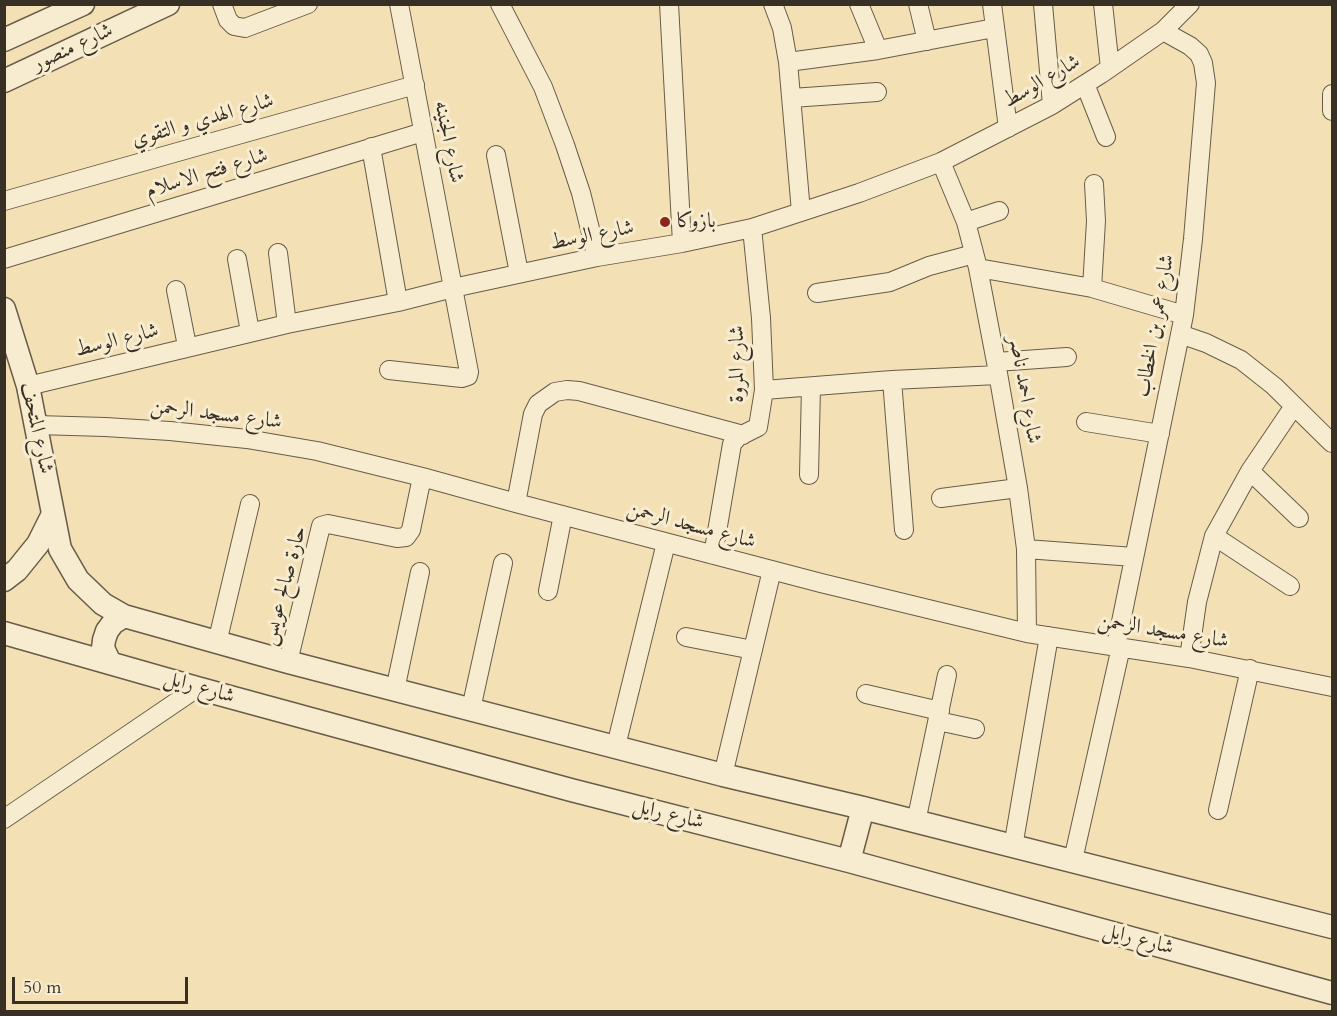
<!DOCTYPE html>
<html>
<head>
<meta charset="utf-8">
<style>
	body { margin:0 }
	#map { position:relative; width:1337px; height:1016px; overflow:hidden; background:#f3e1b5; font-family:Cardo,serif }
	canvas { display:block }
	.frame { position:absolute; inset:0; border:6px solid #382f25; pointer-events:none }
	.scale { position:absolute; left:12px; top:977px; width:176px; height:27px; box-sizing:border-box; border:3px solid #382f25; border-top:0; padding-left:8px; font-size:18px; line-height:21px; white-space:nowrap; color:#382f25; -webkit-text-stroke:4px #f7eccf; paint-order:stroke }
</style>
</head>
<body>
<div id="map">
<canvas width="1337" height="1016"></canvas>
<div class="frame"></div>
<div class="scale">50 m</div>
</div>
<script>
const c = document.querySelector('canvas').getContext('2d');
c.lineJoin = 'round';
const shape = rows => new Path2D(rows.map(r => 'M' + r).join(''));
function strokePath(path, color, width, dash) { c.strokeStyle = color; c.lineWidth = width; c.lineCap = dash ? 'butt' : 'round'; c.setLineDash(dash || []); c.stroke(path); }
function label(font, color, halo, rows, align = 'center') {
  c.font = font + ' Cardo,Amiri,serif'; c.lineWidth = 6; c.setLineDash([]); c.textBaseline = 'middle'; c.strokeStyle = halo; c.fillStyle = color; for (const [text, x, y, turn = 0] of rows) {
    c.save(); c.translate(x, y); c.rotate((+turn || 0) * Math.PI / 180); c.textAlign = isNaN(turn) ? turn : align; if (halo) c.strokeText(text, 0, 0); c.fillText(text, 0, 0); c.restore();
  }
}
const minor = shape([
	[222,4,228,20,234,26,245,28,308,4],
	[500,4,543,87,565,145,581,193,597,257],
	[669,4,682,243],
	[773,4,782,28,788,62,801,212],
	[859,4,878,50],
	[918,4,927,41],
	[992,4,1008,128],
	[1043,4,1052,105],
	[1103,4,1110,68],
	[788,62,878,50,994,28],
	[1085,84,1106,137],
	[1332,94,1332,111],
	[792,98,877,92],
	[371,147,398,302],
	[496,155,519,273],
	[941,162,966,222,978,268,996,362,1018,488,1026,549,1027,633],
	[4,201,415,85],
	[966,222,999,211],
	[278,253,287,324],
	[4,259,423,132],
	[237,259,250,332],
	[978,268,1092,288,1184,315],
	[1092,288,1096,221,1094,184],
	[176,290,187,346],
	[817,293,890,282,929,266,974,254],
	[1180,334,1206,343,1241,360,1274,386,1332,443],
	[996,362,1067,357],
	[389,370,462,378,468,376,469,372,399,4],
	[892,380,904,530],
	[28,386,287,324,398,302,453,288,597,257,682,243,752,228,859,193,941,162,1052,105,1101,74,1163,31,1190,4],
	[764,390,892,380,998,375],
	[1086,422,1160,434],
	[37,425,105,427,170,431,247,439,317,451,422,477,516,503,821,583,1027,633,1189,658,1332,687],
	[1250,471,1299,518],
	[809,475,811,387],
	[941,498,1018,488],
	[516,503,533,414,538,404,555,392,567,390,579,391,743,435],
	[1214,536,1290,586],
	[1026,549,1134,557],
	[713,555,732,444,738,437,758,427,764,390,761,318,752,228],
	[548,591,563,515],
	[686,637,753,650],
	[217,643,250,504],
	[1116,646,1184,315,1193,239,1206,83,1203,63,1199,54,1190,46,1163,31],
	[1189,658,1197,602,1214,536,1250,471,1294,406],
	[288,662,321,526,328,524,397,538,406,537,411,530,422,477],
	[395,690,420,572],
	[866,694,940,711],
	[471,709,503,563],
	[938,721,975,729],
	[616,746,666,543],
	[723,775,772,570],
	[1218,810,1250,669],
	[4,819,197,688],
	[916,822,947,675],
	[1013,847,1049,636],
	[1073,860,1121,647]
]);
const tertiary = shape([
	[4,40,83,4],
	[4,81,168,4],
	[4,309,28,386,60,549,78,580,103,604,124,616,288,662,723,775,863,808,1332,927],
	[4,580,17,570,38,544,53,514],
	[4,633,197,688,571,790,849,861,1332,993],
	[110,663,103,648,104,640,107,631,113,623,124,616],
	[849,861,863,808]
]);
strokePath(minor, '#675c49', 20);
strokePath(tertiary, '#675c49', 25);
strokePath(minor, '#f7eccf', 18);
strokePath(tertiary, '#f7eccf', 22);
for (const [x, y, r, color] of [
	[665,222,6,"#8f2418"]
]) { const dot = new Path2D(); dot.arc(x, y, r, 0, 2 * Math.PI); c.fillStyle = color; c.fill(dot); strokePath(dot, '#f7eccf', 2); }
label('21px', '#382f25', '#f7eccf', [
	["شارع منصور",73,48,-25],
	["شارع الوسط",1042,82,-30],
	["شارع الهدي و التقوي",203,121,-16],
	["شارع الجنينه",448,142,79],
	["شارع فتح الاسلام",207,174,-17],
	["شارع الوسط",592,236,-11],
	["شارع عمر بن الخطاب",1156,326,-80],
	["شارع الوسط",117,341,-14],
	["شارع المروة",738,364,-90],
	["شارع احمد ناصر",1024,390,80],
	["شارع مسجد الرحمن",216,415,7],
	["شارع المتحف",36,428,78],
	["شارع مسجد الرحمن",691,526,15],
	["حارة صالح عويس",285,586,-75],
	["شارع مسجد الرحمن",1163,632,9],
	["شارع رايل",199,688,16],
	["شارع رايل",668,815,14],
	["شارع رايل",1138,940,15]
]);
label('21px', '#382f25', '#f7eccf', [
	["بازوكا",677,222]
], 'left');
</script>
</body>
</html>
